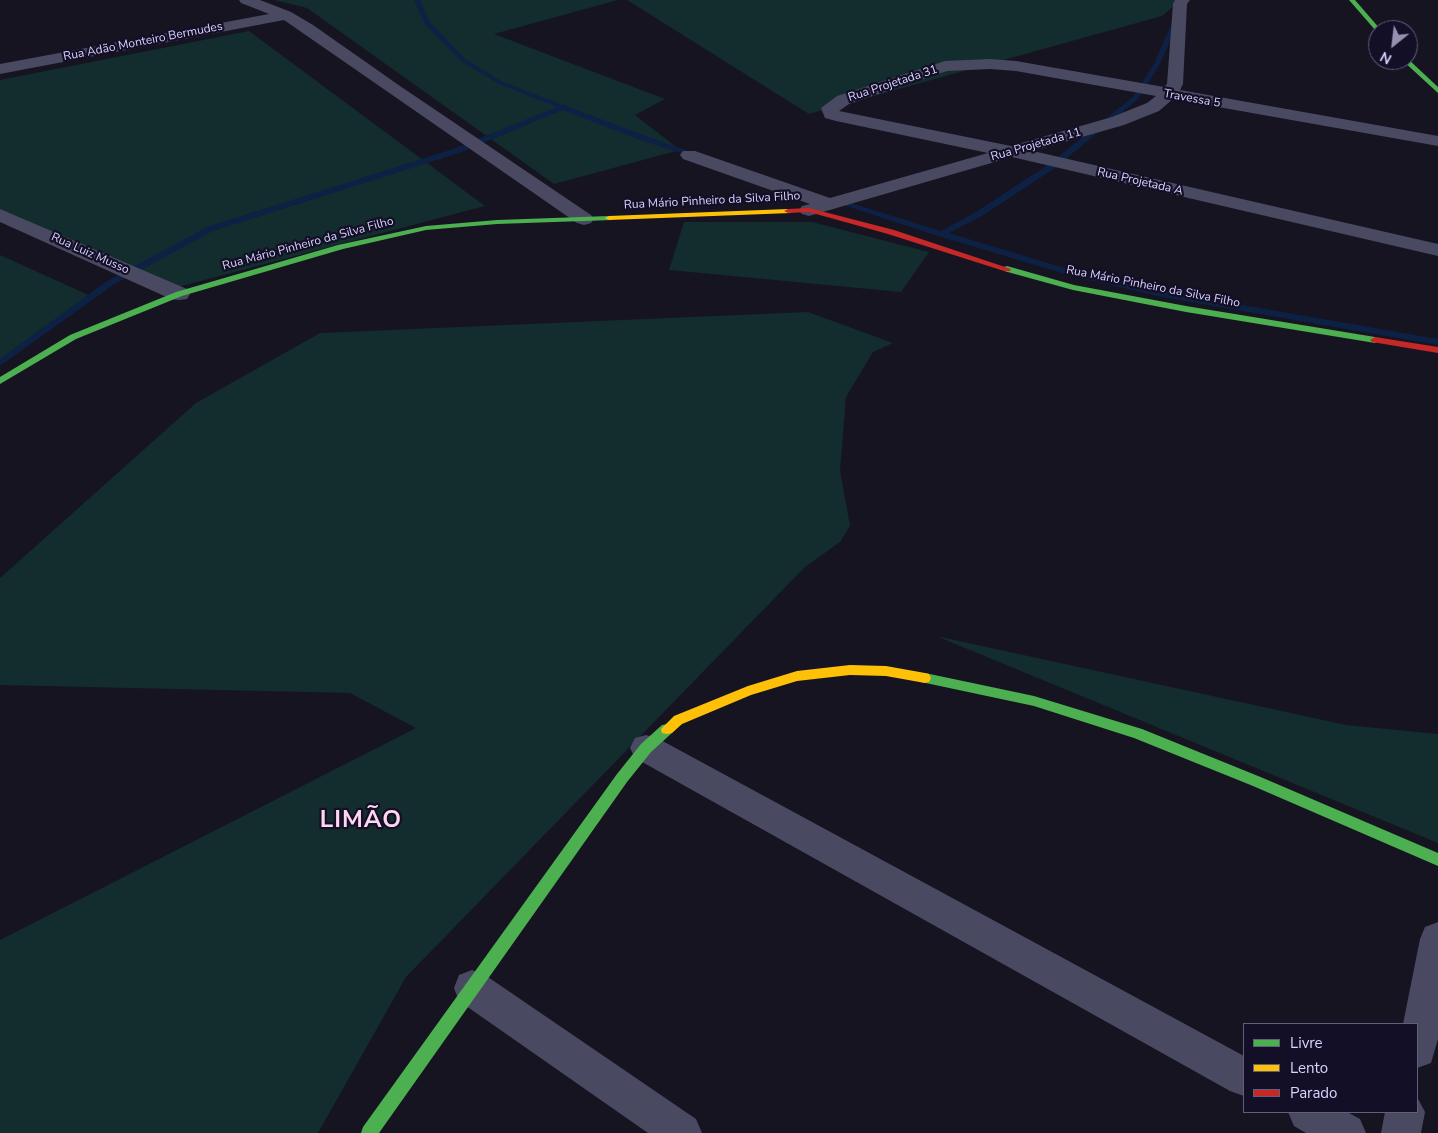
<!DOCTYPE html>
<html>
<head>
<meta charset="utf-8">
<style>
	body { margin:0 }
	#map { position:relative; width:1438px; height:1133px; overflow:hidden; background:#161421; font-family:"Nunito Sans",sans-serif }
	canvas { display:block }
	.legend { position:absolute; left:1243px; top:1023px; width:175px; height:90px; box-sizing:border-box; background:#130f26; border:1px solid #625e7d; margin:0; padding:6px 9px; list-style:none; font-size:15px; color:#d9d4ff }
	.legend li { display:flex; align-items:center; gap:10px; height:25px }
	.legend b { width:25px; border:1px solid #625e7d }
	.north { position:absolute; left:1368px; top:20px; width:50px; height:50px; box-sizing:border-box; background:#130f26; border:1px solid #625e7d; border-radius:50%; rotate:209deg; font-size:14px; font-weight:700; line-height:20px; text-align:center; color:#d9d4ff }
	.north::after { content:''; display:block; margin:auto; width:18px; height:22px; background:#9591b1; clip-path:polygon(50% 0,100% 100%,50% 72%,0 100%) }
</style>
</head>
<body>
<div id="map">
<canvas width="1438" height="1133"></canvas>
<ul class="legend">
<li><b style="height:6px;background:#4caf50"></b>Livre</li>
<li><b style="height:6px;background:#ffc107"></b>Lento</li>
<li><b style="height:6px;background:#c62828"></b>Parado</li>
</ul>
<div class="north">N</div>
</div>
<script>
const c = document.querySelector('canvas').getContext('2d');
c.lineJoin = 'round';
function fill(path, color) { c.fillStyle = color; c.fill(path, 'evenodd'); }
const shape = rows => new Path2D(rows.map(r => 'M' + r).join(''));
function label(font, color, halo, rows, align = 'center') {
  c.font = font + ' "Nunito Sans",sans-serif'; c.lineWidth = 4.5; c.setLineDash([]); c.textBaseline = 'middle'; c.strokeStyle = halo; c.fillStyle = color; for (const [text, x, y, turn = 0] of rows) {
    c.save(); c.translate(x, y); c.rotate((+turn || 0) * Math.PI / 180); c.textAlign = isNaN(turn) ? turn : align; if (halo) c.strokeText(text, 0, 0); c.fillText(text, 0, 0); c.restore();
  }
}
fill(shape([
	[274,0,618,0,494,34,665,99,635,115,680,150,554,184,307,8],
	[627,0,1181,0,1162,16,809,114],
	[249,31,485,206,178,287,0,212,0,80],
	[684,222,812,222,929,252,901,292,669,270],
	[0,255,93,297,0,364],
	[808,312,893,343,873,352,846,397,840,470,850,526,840,542,805,567,406,977,318,1133,0,1133,0,940,416,728,350,693,0,685,0,578,196,403,320,333],
	[936,636,1346,725,1438,734,1438,843]
]), '#132c2d');
fill(shape([
	[414,0,420,0,430,22,465,59,503,82,643,135,702,156,695,158,637,139,563,110,459,153,213,231,113,285,0,366,0,359,107,281,207,227,453,149,557,107,499,84,461,61,425,24,414,0],
	[1182,0,1188,0,1160,64,1138,99,1055,168,982,216,949,233,1074,271,1162,291,1438,339,1438,345,1162,297,1072,276,938,236,831,201,838,199,941,231,976,212,1049,164,1133,97,1154,64,1182,0]
]), '#0d2144');
fill(shape([
	[239,0,260,0,291,12,313,25,400,86,591,215,594,219,591,223,584,225,577,223,284,20,0,74,0,64,269,14,241,3,239,0],
	[1175,0,1190,0,1187,4,1183,84,1180,90,1438,136,1438,146,1173,99,1159,111,1124,125,1033,151,1438,244,1438,256,1012,157,809,216,802,214,799,210,802,206,810,204,683,159,680,155,683,151,695,151,830,198,988,153,836,121,825,118,821,108,837,96,945,61,990,59,1016,61,1164,87,1167,84,1173,4,1175,0],
	[990,69,1016,71,1156,96,1147,103,1112,117,1011,146,839,111,849,104,947,71,990,69],
	[0,209,187,289,190,294,187,299,179,300,171,299,0,222,0,209],
	[646,735,657,738,1244,1056,1244,1096,1230,1091,635,758,630,748,635,738,646,735],
	[1438,922,1438,1039,1431,1063,1417,1068,1417,1024,1403,1024,1420,939,1425,927,1438,922],
	[472,970,485,975,696,1119,702,1133,648,1133,459,1001,454,988,459,975,472,970],
	[1417,1097,1425,1112,1421,1133,1381,1133,1385,1112,1417,1112,1417,1097],
	[1288,1112,1347,1112,1360,1119,1366,1133,1306,1133,1294,1126,1288,1112]
]), '#4a4962');
fill(shape([
	[1349,0,1355,0,1381,30,1376,31,1349,0],
	[1408,59,1438,87,1438,93,1402,60,1408,59],
	[609,216,612,216,612,220,497,224,426,230,343,249,182,296,76,339,0,384,0,377,70,335,176,292,338,245,426,226,497,220,609,216],
	[1007,266,1074,285,1186,306,1375,337,1380,340,1375,343,1186,312,1073,290,1004,271,1004,267,1007,266],
	[925,673,1034,696,1142,729,1263,778,1438,853,1438,866,1253,786,1134,738,1034,706,921,682,919,678,921,674,925,673],
	[667,724,672,725,673,729,672,733,651,752,627,782,379,1133,361,1133,363,1127,617,774,641,744,662,725,667,724]
]), '#4caf50');
fill(shape([
	[788,209,791,209,791,213,609,220,605,218,609,216,788,209],
	[850,665,886,666,925,673,929,674,931,678,929,682,925,683,886,676,850,675,797,681,751,695,682,724,672,733,667,734,662,733,661,729,674,716,748,686,797,671,850,665]
]), '#ffc107');
fill(shape([
	[809,208,894,230,1011,269,1010,271,1004,271,888,234,809,212,788,213,784,211,788,209,809,208],
	[1375,337,1438,347,1438,353,1372,342,1370,340,1375,337]
]), '#c62828');
label('12px', '#d9d4ff', '#130f26', [
	["Rua Adão Monteiro Bermudes",143,42,-11],
	["Rua Projetada 31",893,84,-18],
	["Travessa 5",1192,99,10],
	["Rua Projetada 11",1036,145,-16],
	["Rua Projetada A",1140,182,13],
	["Rua Mário Pinheiro da Silva Filho",712,201,-3],
	["Rua Mário Pinheiro da Silva Filho",308,244,-15],
	["Rua Luiz Musso",90,254,24],
	["Rua Mário Pinheiro da Silva Filho",1153,287,11]
]);
c.letterSpacing = '1px';
label('bold 24px', '#ffd6f0', '#130f26', [
	["LIMÃO",361,821]
]);
c.letterSpacing = '0px';
</script>
</body>
</html>
